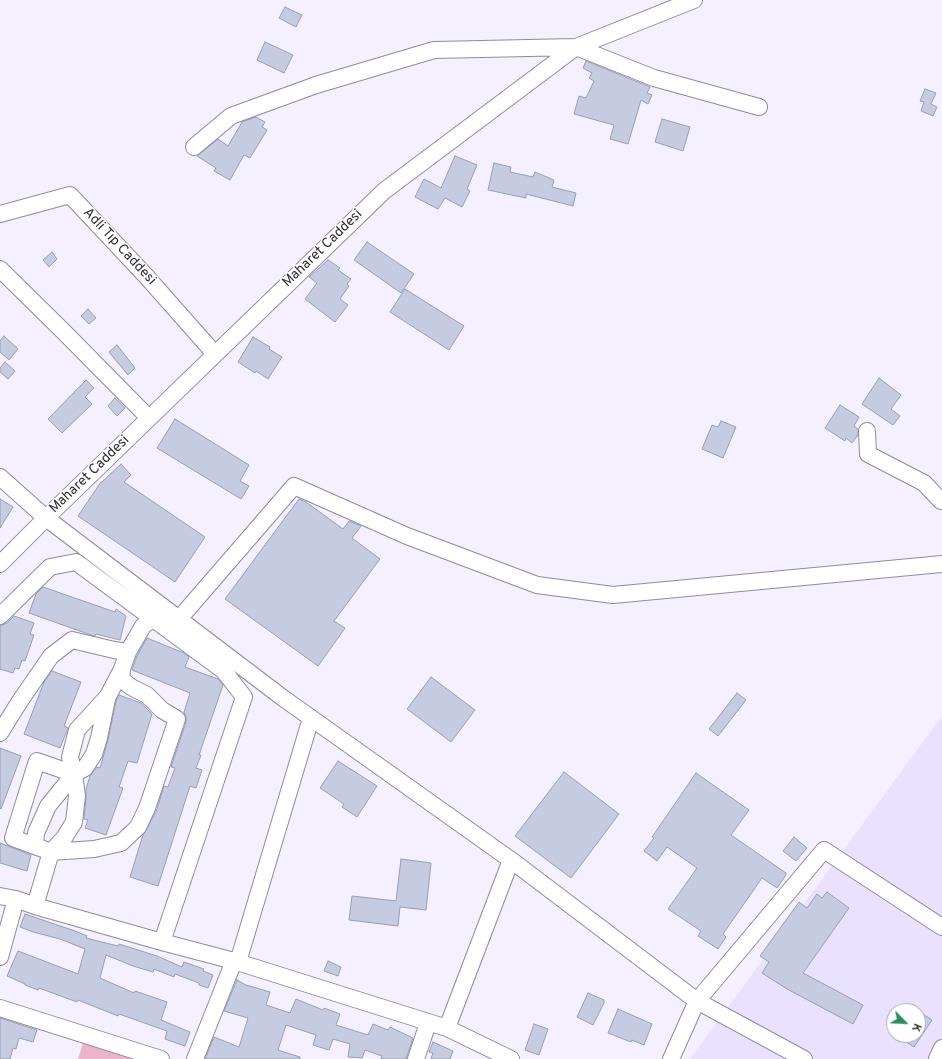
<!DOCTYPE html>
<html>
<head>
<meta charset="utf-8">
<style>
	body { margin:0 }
	#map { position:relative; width:942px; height:1059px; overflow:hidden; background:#f5f0ff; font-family:Overpass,sans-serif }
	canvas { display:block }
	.north { position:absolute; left:886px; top:1003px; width:40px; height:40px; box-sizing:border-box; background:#fff; border:1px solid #acabaf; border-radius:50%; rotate:114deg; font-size:11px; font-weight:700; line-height:16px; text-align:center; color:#302e37 }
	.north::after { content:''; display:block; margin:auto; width:14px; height:18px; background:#2a8c65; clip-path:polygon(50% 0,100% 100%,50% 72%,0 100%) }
</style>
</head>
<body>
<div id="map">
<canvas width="942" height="1059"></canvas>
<div class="north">K</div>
</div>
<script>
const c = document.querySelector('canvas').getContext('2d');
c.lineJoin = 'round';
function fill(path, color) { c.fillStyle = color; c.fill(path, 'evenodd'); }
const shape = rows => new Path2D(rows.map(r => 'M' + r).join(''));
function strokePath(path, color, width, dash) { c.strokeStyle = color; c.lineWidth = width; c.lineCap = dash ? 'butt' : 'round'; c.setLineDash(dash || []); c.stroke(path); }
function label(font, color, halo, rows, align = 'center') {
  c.font = font + ' Overpass,sans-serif'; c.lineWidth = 3; c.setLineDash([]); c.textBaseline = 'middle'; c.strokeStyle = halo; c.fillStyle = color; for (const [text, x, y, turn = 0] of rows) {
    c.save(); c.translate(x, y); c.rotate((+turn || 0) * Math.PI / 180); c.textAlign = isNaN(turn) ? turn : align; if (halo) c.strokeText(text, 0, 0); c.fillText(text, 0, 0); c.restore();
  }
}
fill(shape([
	[942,716,942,1059,690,1059],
	[894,1011,918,1011,918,1035,894,1035]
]), '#eae0ff');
fill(shape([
	[83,1043,132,1059,78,1059]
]), '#edb4c9');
const building = shape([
	[285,7,302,15,296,27,279,18,285,7],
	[265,42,293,55,284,73,257,60,265,42],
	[586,61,650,87,647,93,652,95,648,104,641,100,628,144,610,139,614,125,574,114,579,96,586,98,594,81,589,78,592,73,583,68,586,61],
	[925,89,936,93,931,104,937,107,933,116,921,111,924,102,920,101,925,89],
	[256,117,265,122,262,127,267,130,250,158,244,155,230,180,214,171,216,168,197,156,218,139,228,146,242,122,256,117],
	[662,119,690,127,683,151,655,142,662,119],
	[455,156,477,165,467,189,470,191,462,207,445,198,438,209,415,197,424,179,441,188,455,156],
	[494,163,511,167,510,172,533,177,535,172,554,180,552,187,576,193,573,206,526,194,526,198,488,190,494,163],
	[367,242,414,274,401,293,354,260,367,242],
	[52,252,57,259,49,267,43,260,52,252],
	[328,260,340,268,338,270,351,279,347,284,349,286,340,299,348,305,335,322,305,299,317,283,309,277,328,260],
	[405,289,464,326,449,350,390,312,405,289],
	[88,309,96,318,89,324,81,316,88,309],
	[4,336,18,349,9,360,0,352,0,341,4,336],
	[253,337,270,347,269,349,282,357,268,379,256,371,255,373,238,362,253,337],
	[117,345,135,368,128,375,109,352,117,345],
	[5,362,15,371,8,379,0,372,0,368,5,362],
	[879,378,901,395,891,409,900,416,893,425,862,404,879,378],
	[86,380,94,388,85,397,92,404,62,433,48,419,86,380],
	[115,398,125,408,117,416,108,406,115,398],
	[840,405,859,417,854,426,858,429,858,435,852,443,846,438,845,441,825,428,840,405],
	[175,419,249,465,240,481,249,486,241,499,157,448,175,419],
	[721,421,736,427,723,458,702,449,712,425,718,427,721,421],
	[121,464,131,475,124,482,205,537,175,582,78,516,101,482,102,482,121,464],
	[0,499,13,507,0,528,0,499],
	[299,499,306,502,343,529,349,521,361,526,352,538,380,559,334,621,345,628,318,666,225,599,299,499],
	[43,587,115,612,116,609,126,616,120,640,96,634,95,636,91,635,29,613,36,594,43,587],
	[14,616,34,623,30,634,34,635,25,661,22,660,19,669,15,668,13,673,0,669,0,626,7,623,14,616],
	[147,638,184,653,189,657,185,667,218,679,223,685,199,755,201,755,196,768,202,770,196,788,190,786,158,886,130,877,143,835,156,812,164,786,168,787,175,768,171,767,186,722,186,717,184,712,190,693,132,670,137,656,147,638],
	[52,671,81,682,64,726,68,728,60,748,24,734,44,682,52,671],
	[431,677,475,710,451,742,407,709,431,677],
	[737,693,746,700,718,736,709,729,737,693],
	[119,695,141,703,152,714,137,763,128,761,119,787,123,788,106,835,85,828,88,820,84,819,86,797,86,789,90,776,97,767,100,768,108,740,116,701,119,695],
	[0,748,21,756,1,809,0,808,0,748],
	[338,761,377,786,357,817,342,807,344,804,320,788,338,761],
	[564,772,619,814,571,878,515,836,564,772],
	[696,773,749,810,731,835,786,873,786,875,777,888,762,878,723,934,726,937,718,949,698,936,701,931,668,909,697,868,667,847,657,861,644,851,654,838,652,837,696,773],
	[794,837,807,848,796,861,783,851,794,837],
	[0,843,31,855,27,871,0,863,0,843],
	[401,859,431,863,426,910,400,907,398,926,349,920,352,896,396,901,401,859],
	[827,892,849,908,803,973,863,1005,853,1024,787,989,762,973,769,962,760,956,799,902,807,908,817,894,822,898,827,892],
	[25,914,75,931,87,936,86,938,118,946,119,944,157,956,182,967,184,962,204,969,203,971,213,975,208,988,199,985,199,983,175,974,174,977,154,969,153,972,133,966,106,955,100,978,134,993,135,991,167,1002,161,1020,190,1032,185,1046,165,1039,167,1031,119,1014,118,1016,78,1000,77,1002,39,988,38,990,25,985,25,984,7,976,18,951,78,974,85,949,60,939,33,932,20,927,25,914],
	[328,961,341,967,338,976,324,971,328,961],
	[237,980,246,985,270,992,266,1005,290,1013,296,999,323,1010,324,1008,340,1014,336,1025,368,1035,373,1024,388,1030,390,1027,413,1038,406,1059,381,1059,382,1056,365,1050,362,1058,348,1057,350,1044,333,1039,329,1050,313,1045,316,1035,286,1025,278,1050,300,1057,300,1059,205,1059,214,1037,239,1047,248,1018,224,1011,237,980],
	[588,993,604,1000,604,1003,593,1025,577,1017,588,993],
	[618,1009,652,1024,644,1045,632,1040,631,1042,608,1033,618,1009],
	[918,1011,932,1020,914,1047,896,1035,918,1035,918,1011],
	[0,1018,37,1030,33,1042,19,1038,16,1049,13,1048,10,1059,0,1059,0,1018],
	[534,1024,548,1029,539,1055,525,1050,534,1024],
	[433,1042,453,1051,450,1059,431,1059,433,1053,429,1052,433,1042]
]);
fill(building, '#c5cce2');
strokePath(building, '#979db3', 1);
const minor = shape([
	[194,147,231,116,316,85,434,50,576,47,654,78,759,107],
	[0,214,70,195,146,276,215,354],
	[0,269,64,332,149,418],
	[867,431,868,454,924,483,941,501,942,500],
	[0,477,46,518,283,698,511,860,697,1001,671,1059],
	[0,564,46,518,384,191,576,47,694,0],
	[0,616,50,567,76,562,224,671,244,697,162,942],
	[179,619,294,486,407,536,537,585,613,595,942,564],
	[0,733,20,701,51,656,72,640,114,650,128,652],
	[74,774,85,768,94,754,99,738,107,699],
	[35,846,36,833,48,806,74,774,37,761,13,838,51,852,64,838,74,822,77,796,74,774,70,757,77,730,108,696,122,669],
	[0,896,16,899,35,906,162,942,234,961,447,1028,511,1059],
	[35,906,51,852,94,849,121,843,138,827,147,808,177,719,162,710,147,695,131,687,121,679,122,669,128,652,143,626,153,619],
	[0,957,16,899],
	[238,962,311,718],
	[0,1008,161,1059],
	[447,1028,511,860],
	[195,1059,234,961],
	[416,1059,428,1023],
	[804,1059,697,1001,824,850,942,927],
	[937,1059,942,1048]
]);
strokePath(minor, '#908a9f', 18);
strokePath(minor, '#fff', 16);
label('14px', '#302e37', '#fff', [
	["Adli Tıp Caddesi",119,247,47],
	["Maharet Caddesi",323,249,-44],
	["Maharet Caddesi",90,475,-44]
]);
</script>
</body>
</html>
